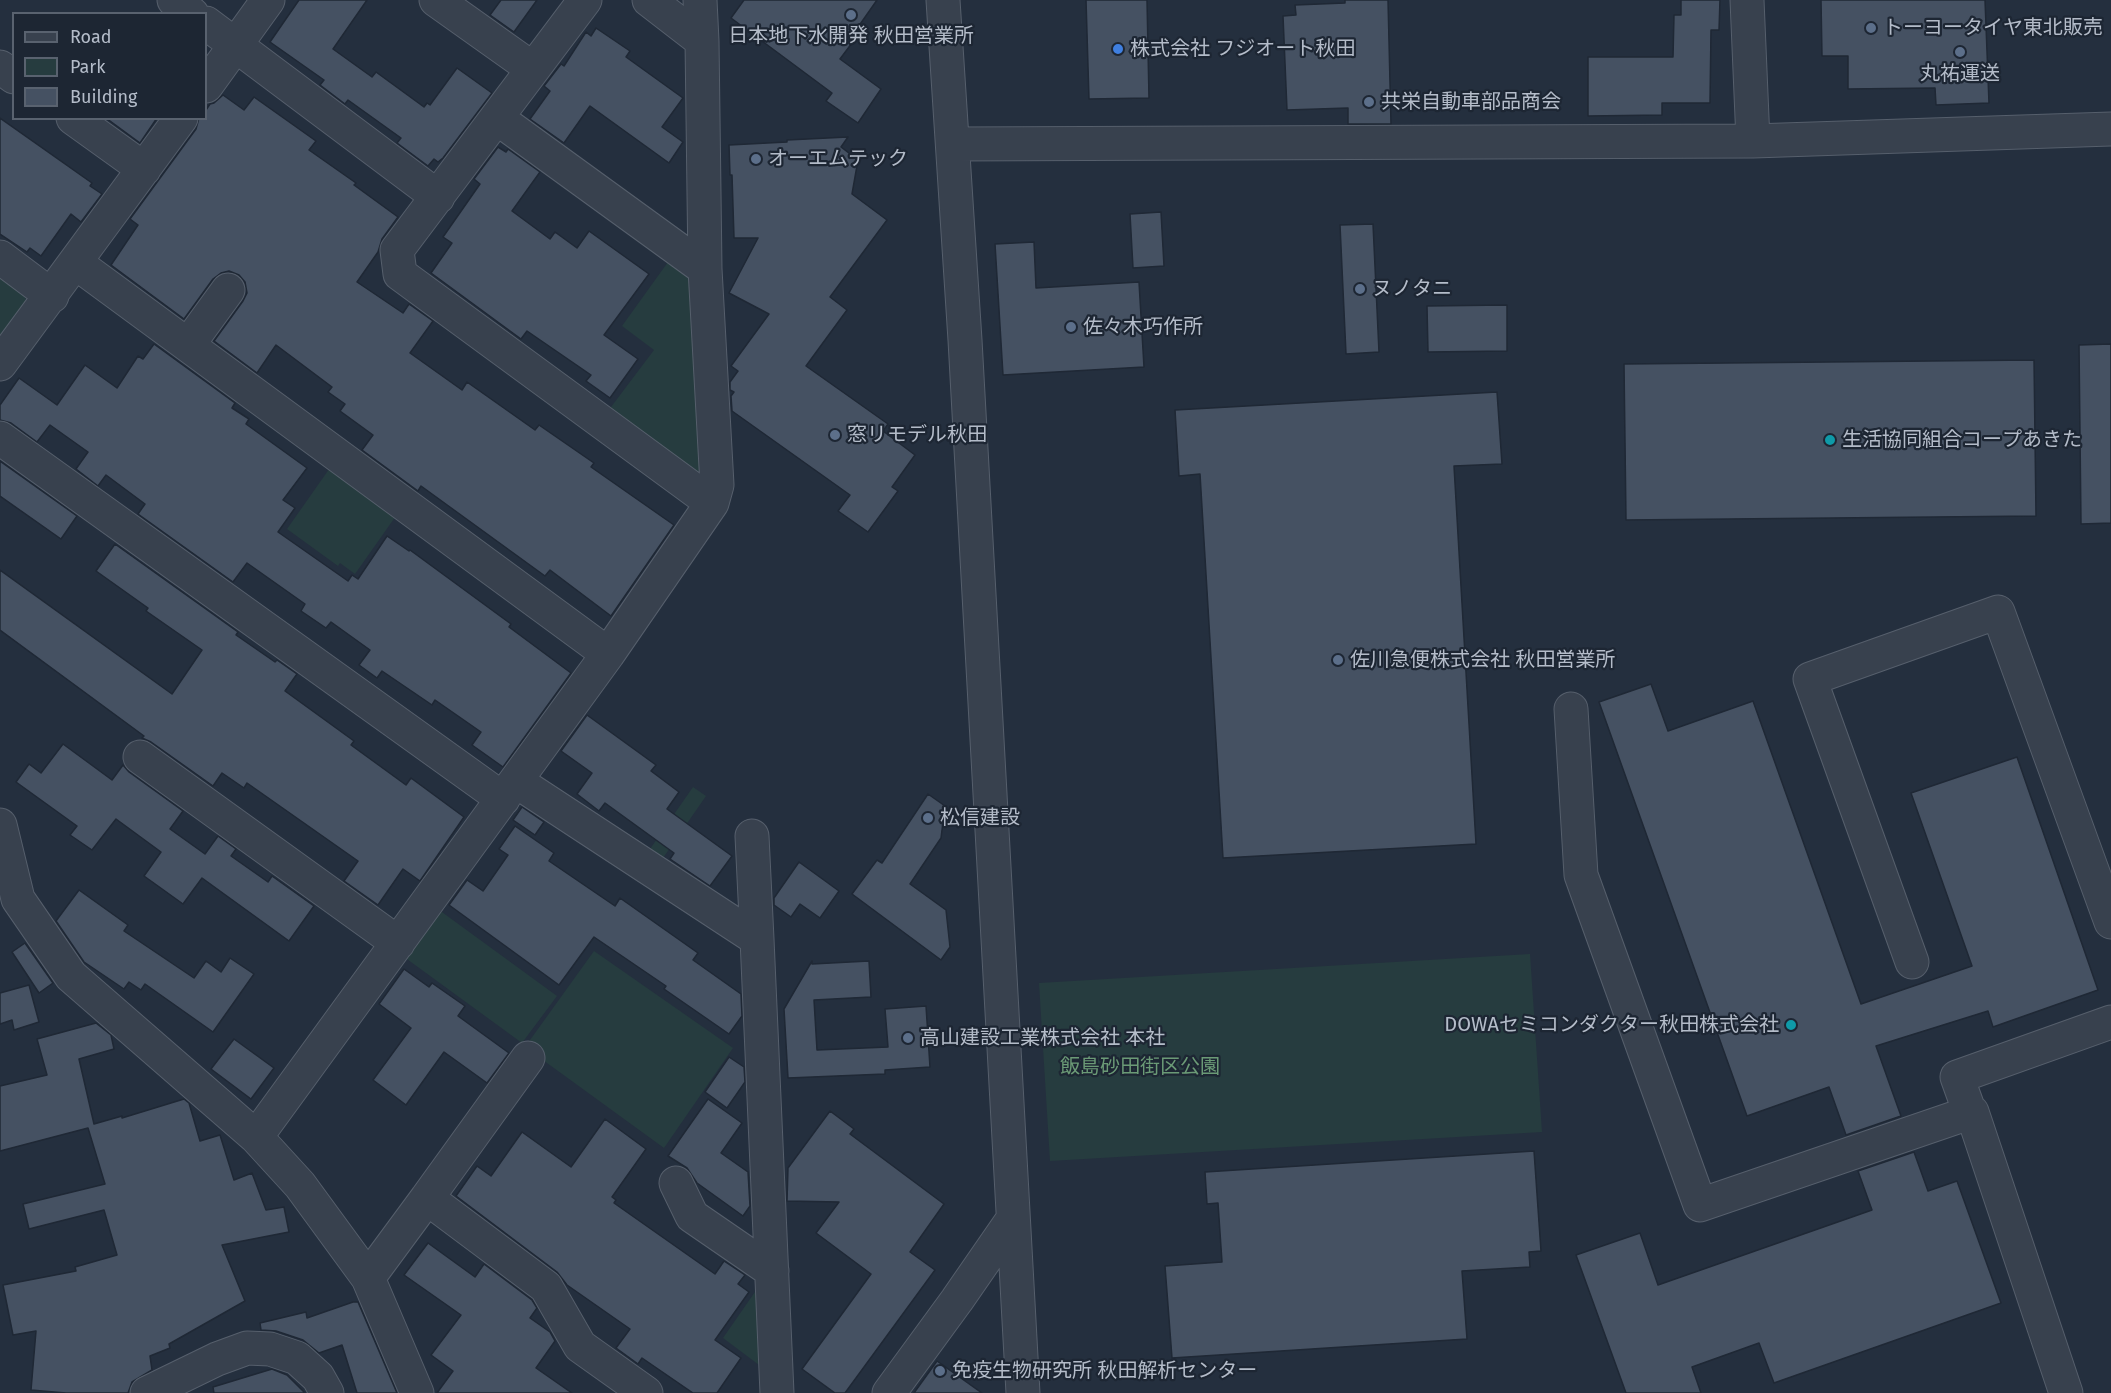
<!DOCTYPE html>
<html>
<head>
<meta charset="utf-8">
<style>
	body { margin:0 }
	#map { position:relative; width:2111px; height:1393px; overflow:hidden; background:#242f3e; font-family:"Fira Sans",sans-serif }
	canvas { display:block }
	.legend { position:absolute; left:12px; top:12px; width:195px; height:108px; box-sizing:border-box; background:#1d2633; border:2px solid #59626f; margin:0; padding:8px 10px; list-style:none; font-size:18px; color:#b4bcc9 }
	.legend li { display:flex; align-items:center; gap:12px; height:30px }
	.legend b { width:30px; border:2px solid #59626f }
</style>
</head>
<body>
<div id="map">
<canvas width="2111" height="1393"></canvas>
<ul class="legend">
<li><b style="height:8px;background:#38414e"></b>Road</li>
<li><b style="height:16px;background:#263c3f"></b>Park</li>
<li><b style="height:16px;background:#455162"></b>Building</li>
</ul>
</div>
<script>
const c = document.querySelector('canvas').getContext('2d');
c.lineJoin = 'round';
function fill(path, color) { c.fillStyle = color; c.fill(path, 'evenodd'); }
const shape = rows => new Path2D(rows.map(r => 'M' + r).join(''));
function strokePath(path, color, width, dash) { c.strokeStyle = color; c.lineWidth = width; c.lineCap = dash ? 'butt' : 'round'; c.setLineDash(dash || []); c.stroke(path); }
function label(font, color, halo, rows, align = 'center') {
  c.font = font + ' "Fira Sans","Noto Sans JP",sans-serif'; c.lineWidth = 4.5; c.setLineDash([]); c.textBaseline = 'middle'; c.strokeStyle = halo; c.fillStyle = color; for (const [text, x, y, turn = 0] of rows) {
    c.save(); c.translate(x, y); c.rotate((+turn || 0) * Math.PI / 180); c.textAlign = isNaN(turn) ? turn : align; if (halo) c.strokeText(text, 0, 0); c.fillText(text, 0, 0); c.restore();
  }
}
fill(shape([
	[668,262,688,273,693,287,701,469,697,475,608,411,654,350,622,326],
	[0,271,20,286,26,300,0,337],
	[332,465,398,513,355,574,340,563,338,566,287,529],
	[693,787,706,796,663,858,650,849],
	[435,907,557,996,522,1043,400,954],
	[594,951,733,1048,664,1148,525,1047],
	[1530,954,1542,1132,1050,1161,1039,983],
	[757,1289,759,1365,723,1338]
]), '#263c3f');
const building = shape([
	[299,0,367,0,333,49,372,77,376,72,424,107,427,103,430,105,457,68,492,93,443,158,438,162,434,159,428,166,397,143,401,138,348,100,345,104,320,85,324,80,270,42,299,0],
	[501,0,537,0,514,32,490,15,501,0],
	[744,0,877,0,849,40,852,43,840,59,881,89,858,123,826,101,832,93,731,18,744,0],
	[1086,0,1147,0,1149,98,1089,99,1086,0],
	[1345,0,1388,0,1391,124,1348,124,1348,108,1287,110,1283,16,1296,15,1295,5,1345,3,1345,0],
	[1681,0,1720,0,1719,30,1711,30,1710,103,1662,103,1662,115,1588,116,1588,57,1673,57,1674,15,1681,15,1681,0],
	[1821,0,1985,0,1989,103,1936,105,1935,88,1848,89,1848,56,1822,56,1821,0],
	[596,28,630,51,626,57,683,98,662,127,683,142,669,163,590,106,564,143,530,119,550,91,544,86,561,64,564,66,586,32,591,36,596,28],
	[223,95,244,110,254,97,316,141,309,150,356,183,354,185,398,217,382,239,378,252,357,282,403,313,409,304,433,321,410,353,462,390,467,382,535,430,539,425,594,463,591,467,674,525,611,616,550,570,545,576,421,486,418,491,362,450,373,435,340,411,345,404,328,392,332,387,276,345,257,373,214,341,243,301,247,293,245,282,239,275,229,271,221,273,213,279,184,319,111,265,138,225,130,219,196,129,199,118,206,118,206,110,210,104,214,103,223,95],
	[0,118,92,183,90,186,102,194,81,222,71,214,41,256,30,248,27,252,0,234,0,118],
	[106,118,157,118,140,143,106,118],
	[848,137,841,147,858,160,852,194,887,220,830,297,847,310,806,366,888,424,883,431,915,455,892,487,898,491,868,532,838,511,850,495,732,411,731,396,734,392,730,390,730,382,738,371,731,366,769,314,729,293,758,238,734,238,732,175,730,175,729,145,787,142,787,140,848,137],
	[498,147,506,152,508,149,540,172,512,211,550,239,555,232,577,248,589,231,649,274,604,335,638,359,610,398,586,381,591,375,527,331,521,339,431,273,452,243,443,237,480,184,474,179,498,147],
	[1161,212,1164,266,1133,268,1130,214,1161,212],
	[1373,224,1379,352,1346,354,1340,225,1373,224],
	[1034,242,1036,288,1139,282,1144,367,1003,375,995,244,1034,242],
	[1507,305,1507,351,1428,352,1427,306,1507,305],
	[154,344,235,403,232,408,249,419,246,424,307,468,283,500,295,508,278,532,348,581,352,575,358,579,387,536,409,551,410,550,511,624,509,627,571,673,503,767,472,745,481,732,435,700,432,705,382,671,377,678,359,665,370,650,331,622,326,628,301,611,305,604,247,563,233,582,138,514,145,504,106,475,98,486,76,469,88,452,50,425,37,442,11,423,0,420,0,405,19,378,57,405,85,365,117,388,138,356,143,359,154,344],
	[2111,344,2111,523,2081,524,2079,345,2111,344],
	[2034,360,2036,516,1626,520,1624,364,2034,360],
	[1497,392,1502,464,1454,466,1476,844,1223,858,1200,474,1179,476,1175,410,1497,392],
	[0,461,77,516,61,539,0,496,0,461],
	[115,544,238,632,236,635,275,662,277,660,297,674,285,691,354,741,351,745,406,785,411,778,464,817,420,881,403,869,378,905,344,881,358,861,247,783,244,788,222,773,213,786,151,742,142,738,144,736,0,630,0,570,172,694,202,650,146,611,148,608,96,571,115,544],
	[1651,684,1668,731,1753,701,1861,1004,1972,966,1911,793,2017,757,2098,990,1993,1027,1988,1011,1876,1046,1901,1116,1846,1135,1829,1087,1747,1116,1599,702,1651,684],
	[587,715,656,765,651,771,679,792,667,809,732,856,710,886,670,859,674,853,605,803,599,811,577,794,592,773,561,751,587,715],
	[63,744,112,780,123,765,129,772,183,811,170,829,205,854,218,836,236,849,231,856,268,882,272,876,314,906,289,941,202,878,183,904,144,876,161,852,116,819,92,850,70,835,77,826,16,782,29,764,41,773,63,744],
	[928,794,945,806,941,838,910,884,946,910,950,947,941,960,852,894,877,860,882,863,928,794],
	[522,807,544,822,535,835,513,820,522,807],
	[515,826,554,853,549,861,615,906,620,898,698,953,693,960,741,994,742,1016,729,1034,664,989,666,986,594,937,559,985,449,905,467,880,483,891,508,855,499,849,515,826],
	[799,862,839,891,820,918,800,904,791,917,774,905,774,898,799,862],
	[79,890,128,925,124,931,194,978,206,961,221,972,230,958,254,974,213,1032,145,984,141,990,129,982,124,989,84,962,56,921,79,890],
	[25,943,53,983,39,993,12,952,25,943],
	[812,961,812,964,869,961,871,997,814,1000,817,1050,888,1047,885,1009,926,1006,930,1067,885,1070,885,1074,788,1078,784,1009,812,961],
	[404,969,429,987,432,983,465,1006,458,1016,509,1053,487,1083,444,1052,406,1105,373,1080,411,1028,379,1004,404,969],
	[29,985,39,1022,14,1030,12,1020,0,1024,0,993,29,985],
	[96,1023,111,1035,114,1049,79,1059,94,1124,122,1116,122,1118,184,1099,189,1103,200,1141,220,1135,234,1180,252,1173,266,1210,284,1207,289,1232,222,1245,245,1301,169,1344,170,1348,150,1356,152,1370,132,1382,128,1393,66,1393,31,1390,36,1331,13,1335,3,1285,76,1271,75,1267,117,1255,104,1210,29,1229,23,1204,105,1184,88,1128,0,1151,0,1086,47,1075,37,1039,96,1023],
	[234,1039,274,1068,251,1099,211,1069,234,1039],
	[729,1057,744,1067,745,1082,727,1108,705,1092,729,1057],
	[708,1099,742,1123,721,1153,748,1172,750,1206,743,1216,697,1183,687,1168,668,1156,708,1099],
	[830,1111,854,1129,850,1134,944,1204,910,1252,935,1270,845,1393,835,1393,802,1369,871,1274,816,1233,839,1202,787,1201,788,1168,830,1111],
	[605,1119,646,1149,612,1197,616,1200,614,1203,715,1274,724,1261,745,1275,738,1284,749,1292,715,1340,741,1358,717,1393,693,1393,642,1358,638,1364,616,1348,630,1329,567,1285,557,1272,456,1196,477,1166,491,1176,522,1132,571,1167,605,1119],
	[1534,1151,1541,1251,1529,1252,1530,1267,1462,1271,1467,1339,1172,1358,1165,1266,1222,1262,1218,1203,1207,1204,1205,1172,1534,1151],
	[1914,1152,1928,1191,1957,1181,2001,1303,1774,1383,1759,1343,1692,1367,1701,1393,1626,1393,1576,1255,1640,1233,1658,1285,1872,1210,1858,1171,1914,1152],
	[428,1243,475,1277,484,1264,532,1300,537,1308,530,1318,550,1332,555,1341,536,1368,572,1393,437,1393,453,1371,431,1355,461,1315,404,1275,428,1243],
	[353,1302,358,1302,397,1393,357,1393,342,1345,319,1353,303,1340,276,1331,261,1330,260,1323,306,1312,307,1318,353,1302],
	[937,1361,982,1393,914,1393,937,1361],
	[272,1369,287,1375,305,1393,214,1393,213,1387,272,1369]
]);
fill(building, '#455162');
strokePath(building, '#1f2835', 1.5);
const minor = shape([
	[174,0,192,14],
	[436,0,533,69],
	[585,0,397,250,400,274,712,503],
	[649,0,702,41],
	[943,0,965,340,1023,1393],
	[1747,0,1753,141,2111,129],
	[206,23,438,197],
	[0,67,14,77],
	[206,86,268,0],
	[73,118,144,169],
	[497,118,705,269],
	[953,144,1753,141],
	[0,257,52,296],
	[76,263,608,654],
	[188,345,228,290],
	[0,364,181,118],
	[0,438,503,799],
	[1571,709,1581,875,1700,1205,1972,1112,2066,1393],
	[140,757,398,943],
	[516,781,757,939,777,1393],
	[0,825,18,899,71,976,256,1137,300,1185,368,1278,417,1393],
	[752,836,757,939],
	[1912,962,1810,679,1998,612,2111,922],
	[1970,1113,1957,1077,2111,1022],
	[256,1137,608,654,712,503,717,485,705,269,702,41,700,0],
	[676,1183,692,1216,772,1271],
	[427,1198,528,1058],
	[368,1278,427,1198,546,1287,580,1346,646,1393],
	[147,1393,217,1359,247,1348,270,1349,297,1358,318,1377,327,1393],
	[889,1393,957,1300,1013,1219]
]);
strokePath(minor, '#565f6c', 35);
strokePath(minor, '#38414e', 33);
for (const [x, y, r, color] of [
	[851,15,6,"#5c6f8a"],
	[1871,28,6,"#5c6f8a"],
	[1118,49,6,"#3f7fe0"],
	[1960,52,6,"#5c6f8a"],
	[1369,102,6,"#5c6f8a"],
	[756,159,6,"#5c6f8a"],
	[1360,289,6,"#5c6f8a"],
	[1071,327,6,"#5c6f8a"],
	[835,435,6,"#5c6f8a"],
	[1830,440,6,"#0f9aa8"],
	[1338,660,6,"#5c6f8a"],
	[928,818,6,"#5c6f8a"],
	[1791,1025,6,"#0f9aa8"],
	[908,1038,6,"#5c6f8a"],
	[940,1371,6,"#5c6f8a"]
]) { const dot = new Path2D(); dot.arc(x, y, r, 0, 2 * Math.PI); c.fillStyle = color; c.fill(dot); strokePath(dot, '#1d2633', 2); }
label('20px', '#b4bcc9', '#1d2633', [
	["トーヨータイヤ東北販売",1883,28],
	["日本地下水開発 秋田営業所",851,36,"center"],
	["株式会社 フジオート秋田",1130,49],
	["丸祐運送",1960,74,"center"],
	["共栄自動車部品商会",1381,102],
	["オーエムテック",768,159],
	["ヌノタニ",1372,289],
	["佐々木巧作所",1083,327],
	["窓リモデル秋田",847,435],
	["生活協同組合コープあきた",1842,440],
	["佐川急便株式会社 秋田営業所",1350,660],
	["松信建設",940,818],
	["DOWAセミコンダクター秋田株式会社",1779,1025,"right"],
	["高山建設工業株式会社 本社",920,1038],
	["免疫生物研究所 秋田解析センター",952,1371]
], 'left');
label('20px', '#6b9a76', '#1d2633', [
	["飯島砂田街区公園",1140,1067]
]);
</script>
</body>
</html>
